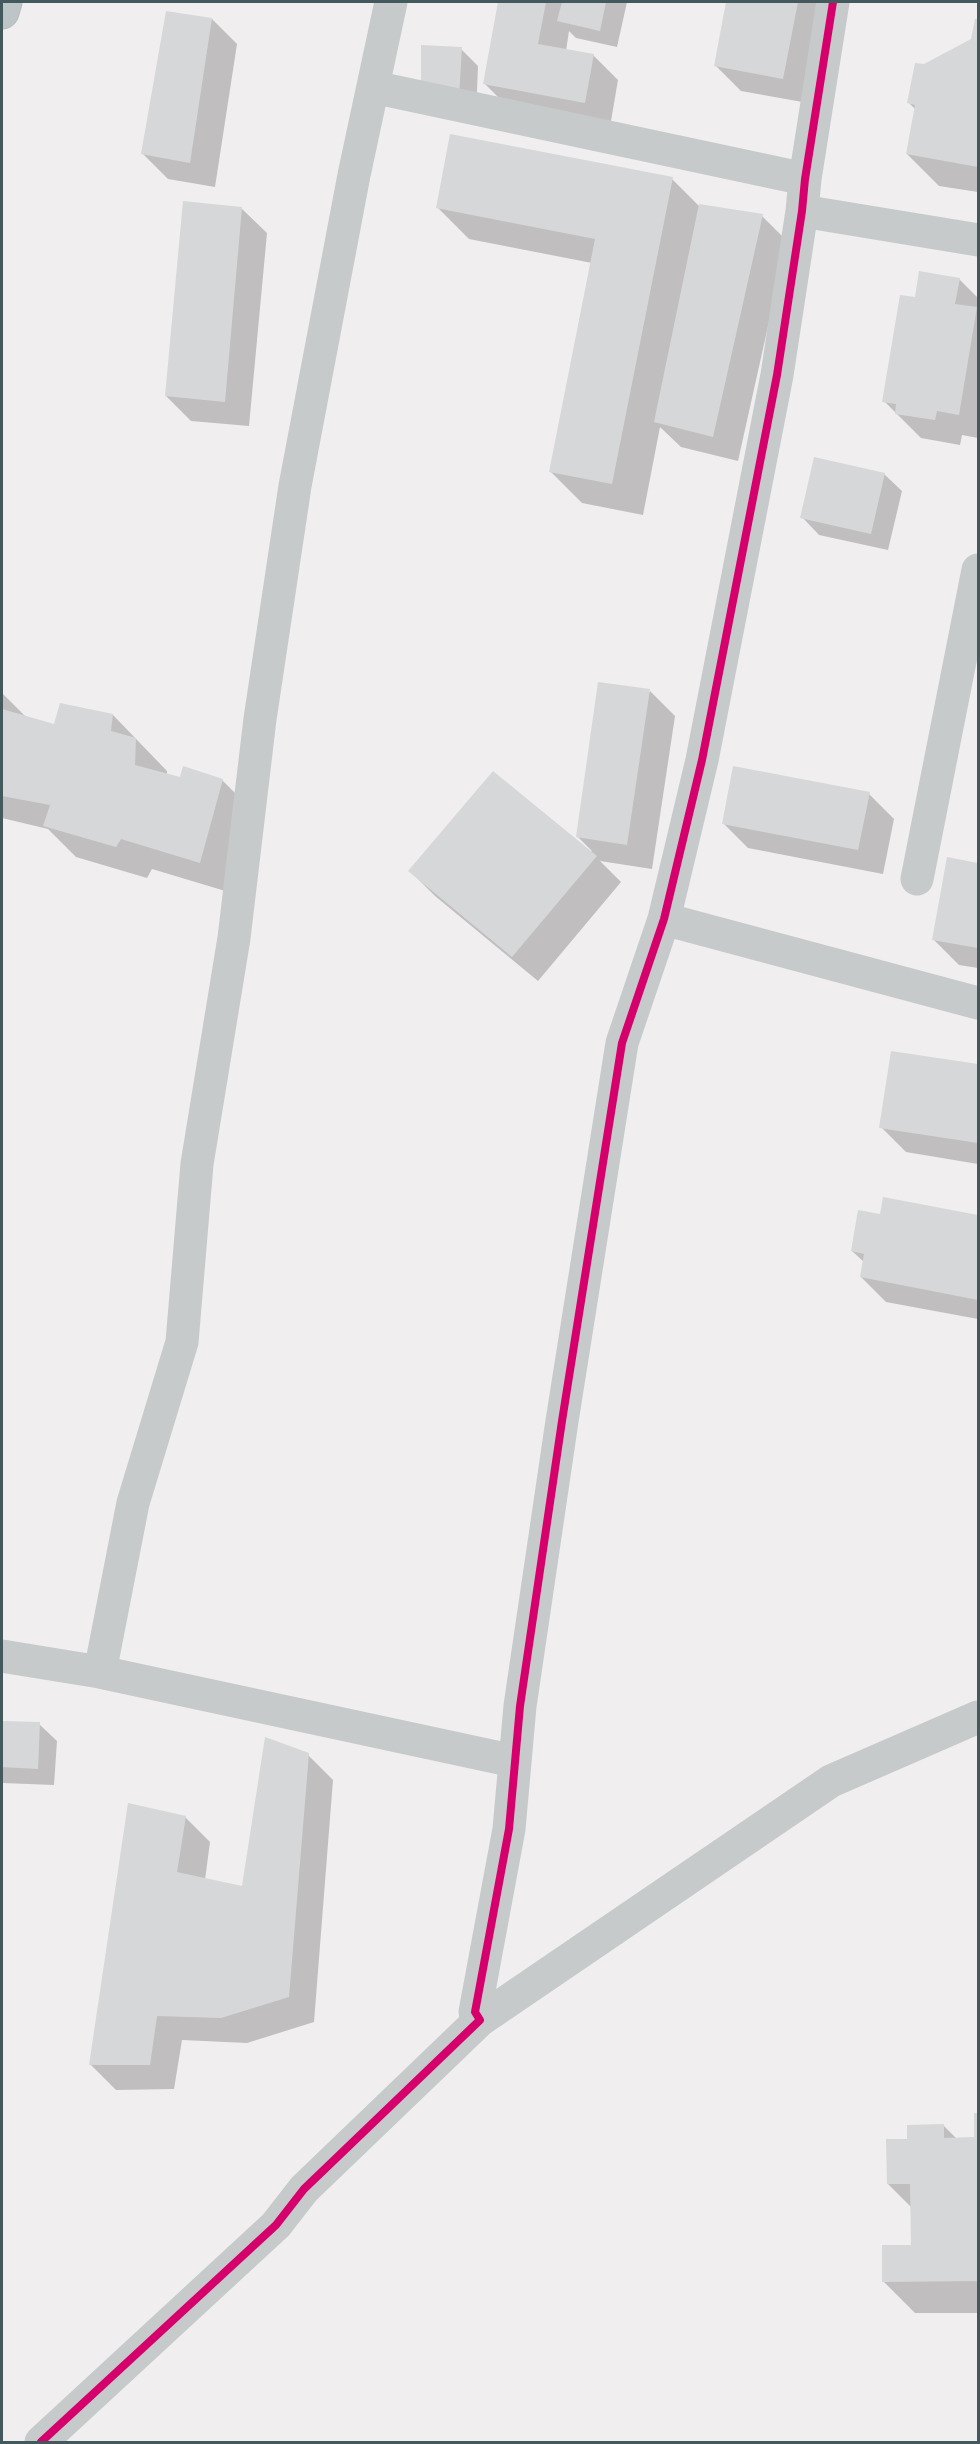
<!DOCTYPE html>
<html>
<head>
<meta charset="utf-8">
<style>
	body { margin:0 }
	#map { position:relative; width:980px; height:2444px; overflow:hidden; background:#f0eeef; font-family:"Roboto Condensed",sans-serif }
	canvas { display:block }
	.frame { position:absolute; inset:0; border:3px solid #44595d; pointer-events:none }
</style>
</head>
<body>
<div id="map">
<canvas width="980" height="2444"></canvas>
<div class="frame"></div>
</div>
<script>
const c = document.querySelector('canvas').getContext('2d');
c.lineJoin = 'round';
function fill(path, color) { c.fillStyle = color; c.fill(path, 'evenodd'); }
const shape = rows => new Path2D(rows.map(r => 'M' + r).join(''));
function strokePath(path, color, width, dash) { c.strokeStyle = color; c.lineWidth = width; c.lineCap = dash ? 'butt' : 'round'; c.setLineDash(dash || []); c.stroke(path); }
fill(shape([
	[500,2,627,2,617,47,576,38,569,31,566,51,593,55,618,80,610,127,510,109,485,84],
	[728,2,828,2,808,103,741,91,716,66],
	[212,19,237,44,215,187,168,179,143,154],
	[976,21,978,21,978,192,939,186,907,154,916,110,908,102,924,65,972,40],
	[461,49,478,66,476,114,439,109],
	[672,179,700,207,762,216,787,241,738,461,681,447,660,427,643,515,582,503,550,471,592,263,469,239,437,207],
	[241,208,267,233,249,426,191,421,166,396],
	[959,279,978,298,978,438,962,435,960,445,921,438,884,401,916,299],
	[884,474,902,491,888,550,819,535,802,517],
	[650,691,675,716,652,869,600,861,621,882,538,981,435,896,410,871,590,852,592,851,578,837],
	[2,693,27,718,55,726,113,715,167,771,167,776,181,779,222,780,254,812,232,893,152,869,147,878,76,857,48,829,2,818],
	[869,794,894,819,883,874,748,848,723,823],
	[949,859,978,864,978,968,959,965,934,940],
	[892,1053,978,1066,978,1164,906,1152,881,1127],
	[884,1199,978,1216,978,1319,886,1302,861,1277,864,1262,852,1251,881,1216],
	[2,1722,39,1724,57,1741,54,1785,2,1783],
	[308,1755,333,1780,314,2022,247,2043,182,2040,174,2089,116,2090,91,2065,185,1817,210,1842,205,1880,243,1888],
	[975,2115,978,2115,978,2313,915,2313,884,2282,913,2246,912,2208,888,2184,908,2140,944,2126,957,2139,975,2138]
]), '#0003');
fill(shape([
	[498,2,546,2,538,44,594,54,585,103,483,84],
	[562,2,606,2,600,31,557,21],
	[726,2,798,2,783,79,714,66],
	[166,11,212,18,190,163,141,154],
	[975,19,978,19,978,167,906,154,915,105,907,103,915,63,924,64,971,39],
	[421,45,462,47,459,97,421,92],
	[450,134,673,177,612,484,549,472,595,239,436,208],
	[183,201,242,207,225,402,165,396],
	[699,204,763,214,713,437,654,422],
	[919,271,960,278,955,304,977,307,959,415,937,411,935,420,895,414,896,404,882,402,900,295,915,297],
	[814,457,885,473,871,534,800,518],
	[598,682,650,689,627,845,576,837],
	[60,703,113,714,111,731,136,738,135,765,180,777,183,766,223,779,200,863,121,839,116,847,43,826,50,805,2,796,2,709,54,724],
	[733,766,870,792,858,850,722,824],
	[493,771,597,856,512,957,408,871],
	[947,857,978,863,978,948,932,940],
	[891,1051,978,1064,978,1143,879,1128],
	[883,1197,978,1215,978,1300,860,1277,864,1254,851,1251,858,1210,880,1214],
	[2,1721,40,1722,38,1769,2,1767],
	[265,1737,309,1753,289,1997,221,2018,157,2016,150,2065,89,2065,128,1803,186,1816,177,1872,242,1886],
	[974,2113,978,2113,978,2281,882,2282,882,2245,911,2245,910,2184,887,2184,886,2139,907,2139,907,2125,944,2124,944,2138,974,2137]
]), '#d6d7d8');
const trunk = shape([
	[2,12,5,2]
]);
strokePath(trunk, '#b3bcbf', 35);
strokePath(shape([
	[373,87,805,179],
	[802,211,978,240],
	[917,879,978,570],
	[664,919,978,1003],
	[2,1656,100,1672,514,1761],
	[100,1672,133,1503,182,1342,197,1164,234,938,260,719,295,486,354,175,391,2],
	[480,2020,831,1781,978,1717],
	[41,2442,276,2225,304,2189,480,2020,475,2012,509,1829,520,1706,562,1421,622,1043,664,919,702,760,777,375,802,211,805,179,833,2]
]), '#c6cacb', 33);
strokePath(trunk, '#bec5c7', 33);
strokePath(shape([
	[41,2442,276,2225,304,2189,480,2020,475,2012,509,1829,520,1706,562,1421,622,1043,664,919,702,760,777,375,802,211,805,179,833,2]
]), '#d6006c', 8);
</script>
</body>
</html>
